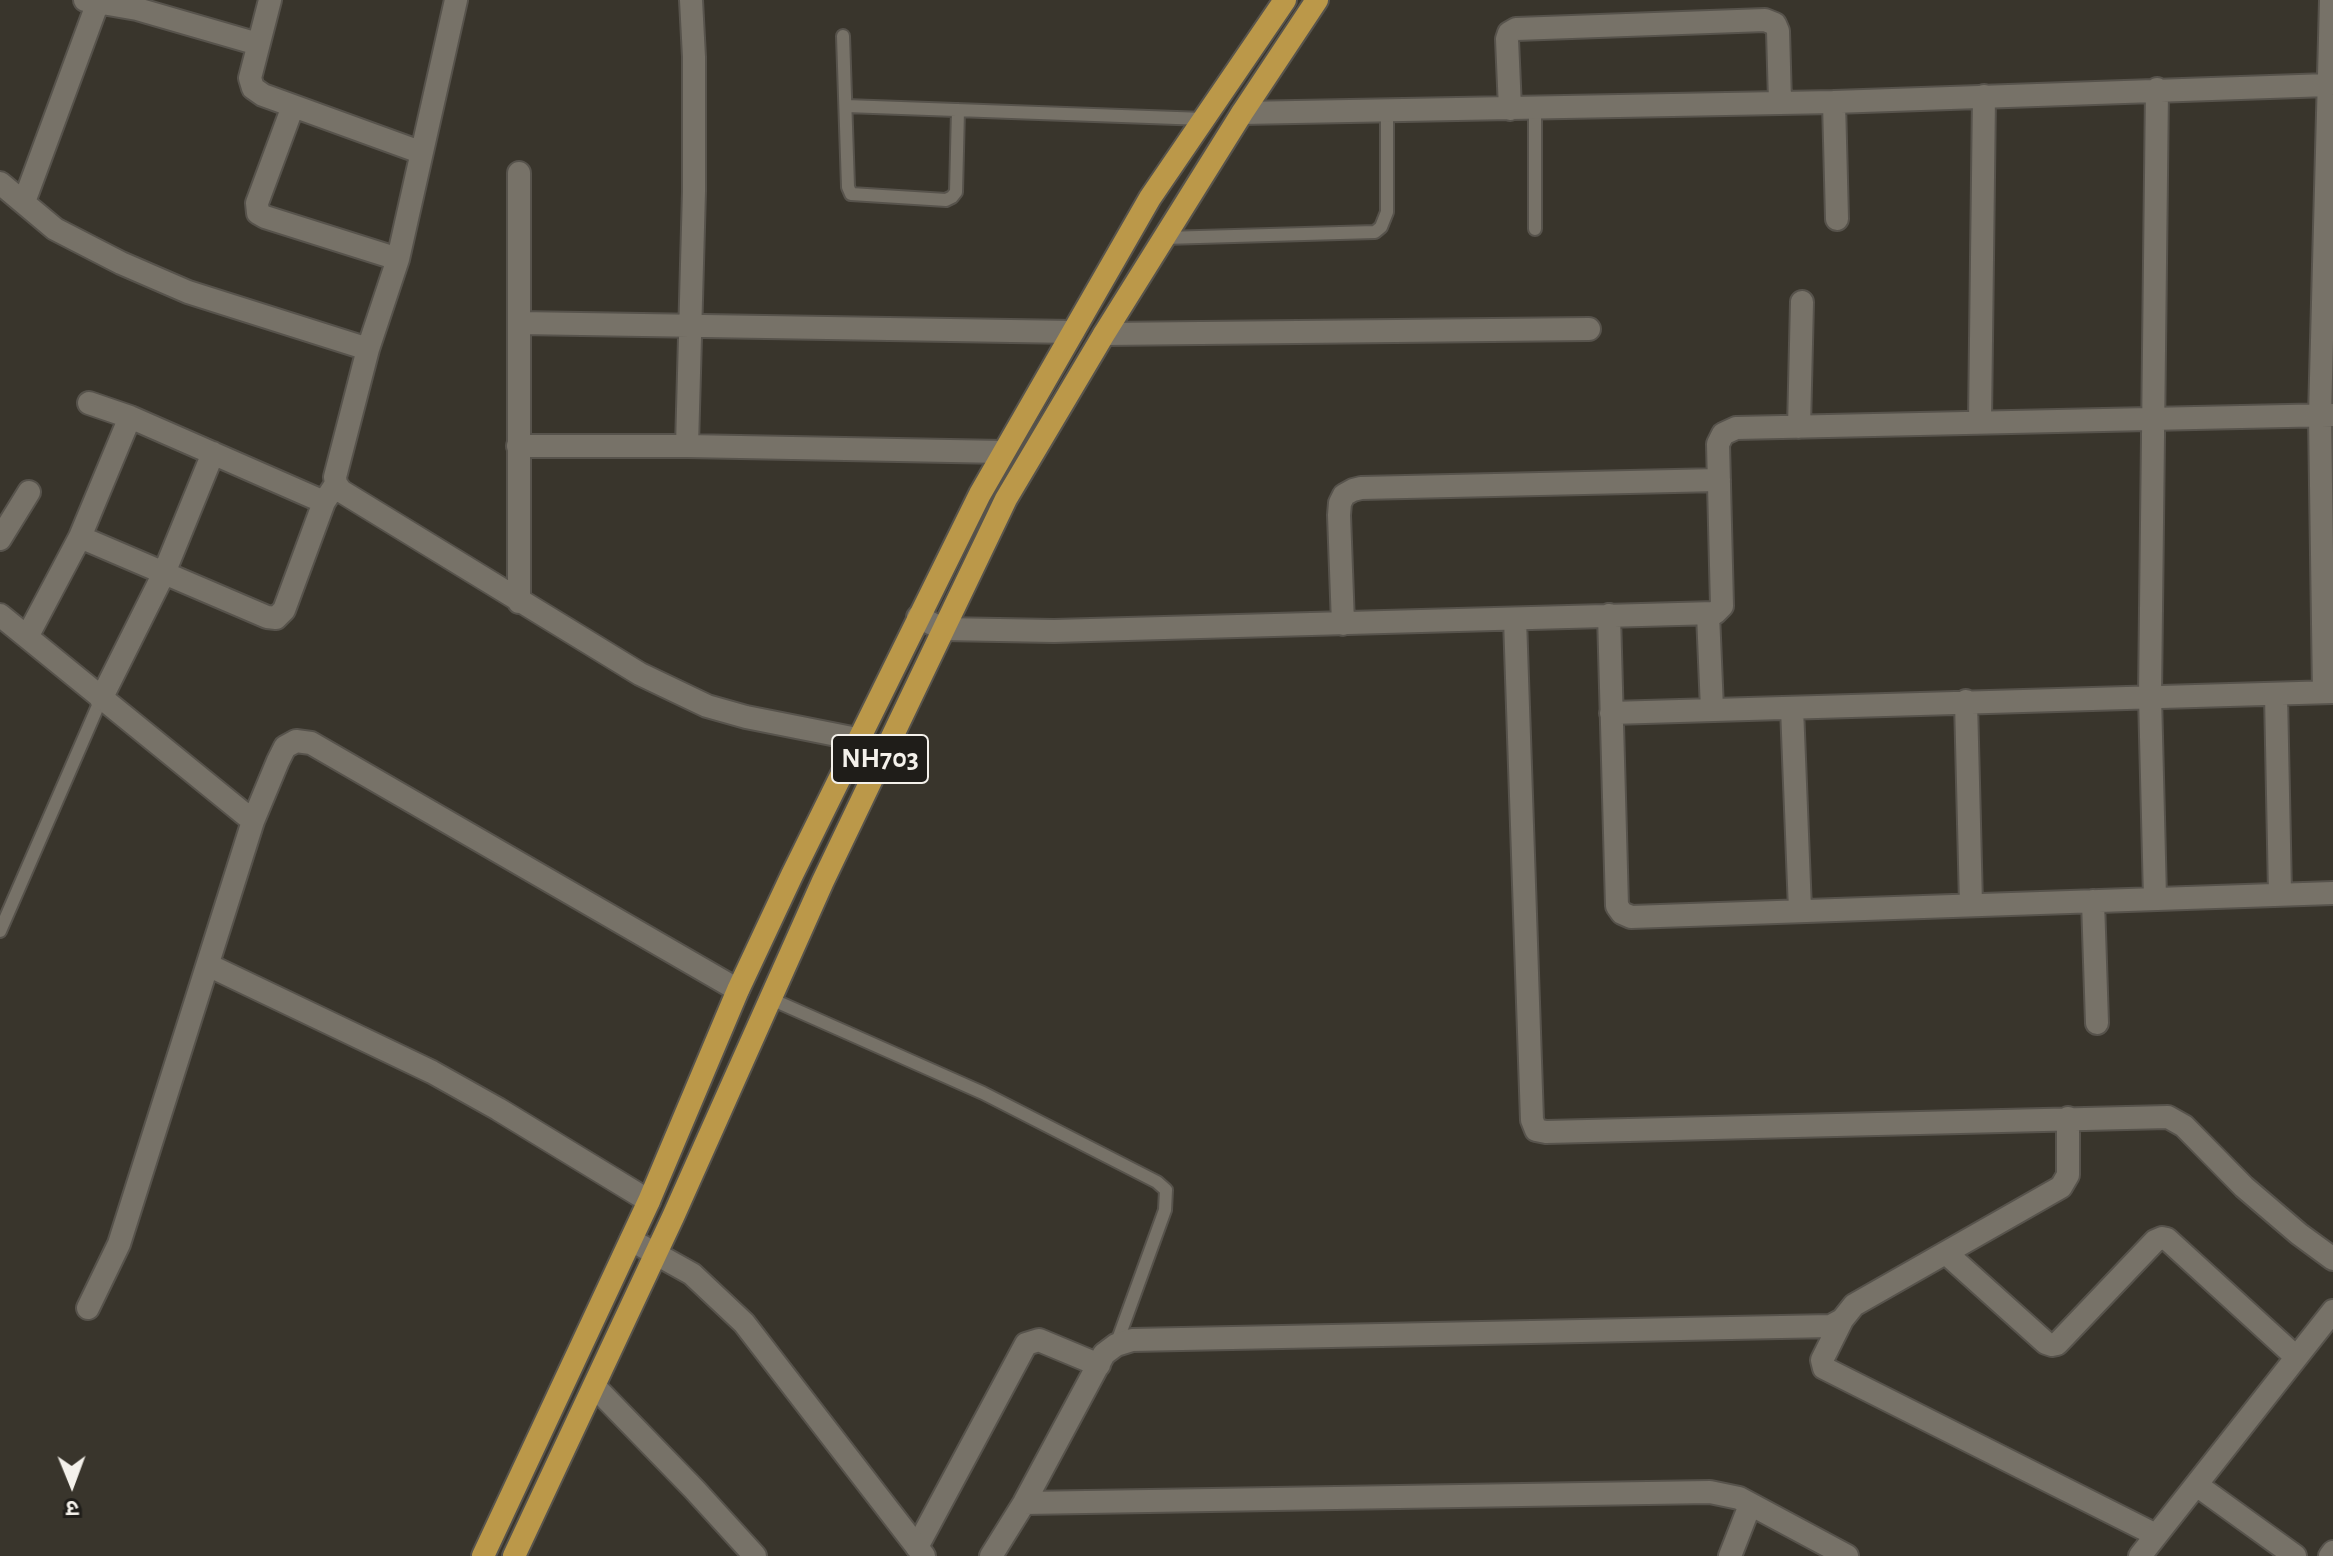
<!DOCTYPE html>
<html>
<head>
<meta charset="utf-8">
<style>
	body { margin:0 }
	#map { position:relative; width:2333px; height:1556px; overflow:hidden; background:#39352c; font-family:"Alegreya Sans","Noto Sans Devanagari",sans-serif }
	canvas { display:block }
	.north { position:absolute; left:32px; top:1444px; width:80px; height:80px; -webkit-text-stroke:6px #1f1d19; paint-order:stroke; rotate:179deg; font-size:22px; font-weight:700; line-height:32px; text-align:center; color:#f4f1eb }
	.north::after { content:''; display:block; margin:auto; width:28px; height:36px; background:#f4f1eb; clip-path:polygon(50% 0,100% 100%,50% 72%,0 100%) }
</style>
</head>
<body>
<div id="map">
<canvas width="2333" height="1556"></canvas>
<div class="north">उ</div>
</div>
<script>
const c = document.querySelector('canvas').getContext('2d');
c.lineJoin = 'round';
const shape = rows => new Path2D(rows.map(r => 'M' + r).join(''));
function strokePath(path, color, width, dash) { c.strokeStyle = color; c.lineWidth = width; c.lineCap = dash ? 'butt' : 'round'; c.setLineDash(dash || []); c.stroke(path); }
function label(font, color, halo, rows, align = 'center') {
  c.font = font + ' "Alegreya Sans",sans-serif'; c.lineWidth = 6; c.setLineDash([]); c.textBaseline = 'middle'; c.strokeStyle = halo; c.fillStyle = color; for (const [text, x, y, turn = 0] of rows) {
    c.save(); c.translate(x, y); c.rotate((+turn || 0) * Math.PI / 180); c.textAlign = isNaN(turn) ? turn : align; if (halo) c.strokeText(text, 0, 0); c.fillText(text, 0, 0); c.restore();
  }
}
const service = shape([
	[843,36,848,187,851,194,946,200,952,197,956,192,958,110],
	[846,106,1204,119],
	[1535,229,1535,108],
	[1164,238,1375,232,1381,227,1387,212,1387,112],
	[0,931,101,699],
	[771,999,983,1093,1157,1182,1166,1190,1165,1210,1116,1345]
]);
const minor = shape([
	[85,0,137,9,258,44],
	[270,0,250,78,253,88,263,95,420,152],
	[1834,102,1837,219],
	[293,106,257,203,258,213,265,217,398,259],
	[1510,109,1507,39,1509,33,1516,29,1765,20,1775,24,1778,31,1780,102],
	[1242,113,1834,102,2328,85],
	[0,183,55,229,121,263,188,292,368,349],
	[24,202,98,2],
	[520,323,1073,332],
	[1104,334,1589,329],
	[89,403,130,417,324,502],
	[1980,421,1984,96],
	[1799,427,1802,302],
	[518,446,687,446,1003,452],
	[687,446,694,191,694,57,691,0],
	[336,484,341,491,640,674,707,706,746,717,857,739],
	[80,537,267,617,276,618,284,610,324,502,336,484,335,477,368,349,398,259,456,0],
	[0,539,29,492],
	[519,602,519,173],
	[1708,614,1712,709],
	[0,615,253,821],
	[1609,615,1617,906,1622,913,1631,917,2333,893],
	[918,617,943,629,1054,631,1715,613,1722,606,1718,444,1723,434,1736,428,2333,415],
	[1515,619,1532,1120,1536,1130,1546,1132,2168,1117,2184,1126,2244,1187,2299,1234,2333,1259],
	[1343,624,1339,515,1340,503,1344,495,1353,490,1361,488,1719,480],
	[27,637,80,537,130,417],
	[2324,692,2320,416,2331,0],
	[2276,694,2280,894],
	[101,699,164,573,213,453],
	[1966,701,1971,905],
	[1792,708,1800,910],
	[1611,713,2333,692],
	[2155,898,2150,696,2157,89],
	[2093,901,2097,1023],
	[208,965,432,1072,498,1109,649,1201],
	[1946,1253,2046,1343,2052,1345,2057,1344,2155,1241,2162,1238,2167,1239,2296,1357],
	[88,1308,119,1244,253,821,278,761,285,747,296,741,311,743,738,990],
	[1842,1320,1822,1360,1824,1368,2156,1535],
	[595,1387,694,1489,755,1556],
	[2198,1486,2295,1556],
	[1024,1503,1710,1492,1739,1498,1847,1556],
	[917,1547,1026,1344,1039,1340,1099,1365],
	[991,1556,1024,1503,1104,1354,1116,1345,1132,1340,1831,1326,1842,1320,1854,1305,2061,1187,2068,1175,2068,1118],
	[1730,1556,1750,1505],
	[2140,1556,2333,1311],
	[2330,1556,2333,1552]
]);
const tertiary = shape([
	[631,1240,692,1274,744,1323,924,1556]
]);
const trunk = shape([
	[483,1556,649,1201,738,990,792,875,980,494,1150,198,1285,0],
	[514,1556,673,1217,823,881,1006,499,1104,334,1242,113,1317,0]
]);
strokePath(service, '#57534c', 16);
strokePath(minor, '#57534c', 26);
strokePath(tertiary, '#57534c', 26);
strokePath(trunk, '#57534c', 26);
strokePath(service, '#777268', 12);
strokePath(minor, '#777268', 22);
strokePath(tertiary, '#777268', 22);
strokePath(trunk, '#bb9849', 22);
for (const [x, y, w] of [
	[880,759,96]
]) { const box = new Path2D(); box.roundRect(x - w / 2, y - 24, w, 48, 6); c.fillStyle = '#1f1d19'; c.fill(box); strokePath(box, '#f4f1eb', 2); }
label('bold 28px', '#f4f1eb', null, [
	["NH703",880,759]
]);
</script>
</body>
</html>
